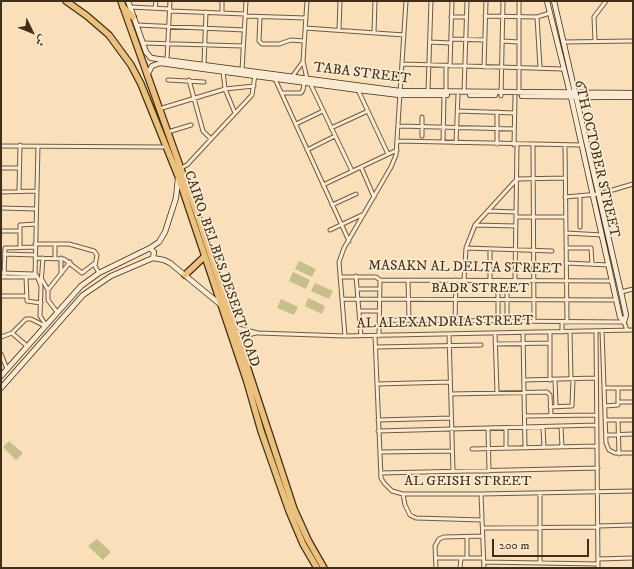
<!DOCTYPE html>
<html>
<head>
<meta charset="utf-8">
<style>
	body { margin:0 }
	#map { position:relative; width:634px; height:569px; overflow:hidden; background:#f9dfba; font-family:"IM FELL DW Pica",Amiri,serif }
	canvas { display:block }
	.frame { position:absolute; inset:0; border:2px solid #3f2f18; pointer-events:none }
	.north { position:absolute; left:12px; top:12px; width:40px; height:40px; -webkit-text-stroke:3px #fbead2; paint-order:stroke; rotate:133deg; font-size:11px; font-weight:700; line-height:16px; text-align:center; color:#3f2f18 }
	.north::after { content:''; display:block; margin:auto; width:14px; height:18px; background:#3f2f18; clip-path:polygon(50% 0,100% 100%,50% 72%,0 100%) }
	.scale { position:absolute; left:492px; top:539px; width:97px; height:18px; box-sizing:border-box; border:2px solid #3f2f18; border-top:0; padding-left:5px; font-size:12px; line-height:14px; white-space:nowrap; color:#3f2f18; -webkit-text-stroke:3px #fbead2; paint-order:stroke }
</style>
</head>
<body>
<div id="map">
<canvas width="634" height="569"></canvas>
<div class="frame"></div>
<div class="north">ش</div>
<div class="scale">200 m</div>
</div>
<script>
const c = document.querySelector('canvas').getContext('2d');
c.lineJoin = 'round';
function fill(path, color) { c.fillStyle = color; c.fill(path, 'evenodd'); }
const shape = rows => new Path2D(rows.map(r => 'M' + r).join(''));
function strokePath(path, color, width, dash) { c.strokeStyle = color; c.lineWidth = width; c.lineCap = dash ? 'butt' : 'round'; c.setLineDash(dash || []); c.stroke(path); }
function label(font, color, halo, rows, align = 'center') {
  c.font = font + ' "IM FELL DW Pica",serif'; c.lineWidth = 3.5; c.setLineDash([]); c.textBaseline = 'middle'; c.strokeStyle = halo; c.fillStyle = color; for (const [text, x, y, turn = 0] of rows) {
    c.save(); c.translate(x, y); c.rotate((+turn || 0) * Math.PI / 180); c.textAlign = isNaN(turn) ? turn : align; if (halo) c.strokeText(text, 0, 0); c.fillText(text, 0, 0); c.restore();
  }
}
fill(shape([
	[299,261,316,269,312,277,295,269],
	[293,272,310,280,306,289,289,281],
	[315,283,333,291,329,299,311,291],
	[308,298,325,306,322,314,305,306],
	[281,299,298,307,294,315,277,308],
	[9,441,23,453,16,460,3,447],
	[97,539,111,552,103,560,88,546]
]), '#c6bf8a');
const street = shape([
	[307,1,303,61,307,79],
	[130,7,170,9],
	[155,8,156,1],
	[170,11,245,14],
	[222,13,222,1],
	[245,16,306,18],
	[485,16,537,17,550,13],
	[260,17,259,41,262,44,279,44,291,40,304,41],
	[451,17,466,17],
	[537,17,540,68],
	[137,25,244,30],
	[305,28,404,35],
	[339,30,340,1],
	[374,33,375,1],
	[451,39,485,40],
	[502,41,519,42],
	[595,41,594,17,606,1],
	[430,42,450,43],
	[563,42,633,41],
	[143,43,243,46],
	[167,59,170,1],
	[204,64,206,12],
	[403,64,563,69],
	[446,66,446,92],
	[450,66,452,1],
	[484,67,486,1],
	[242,70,246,1],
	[223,71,225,89,235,113],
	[292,77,302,63],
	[275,79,349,241],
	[168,80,204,82],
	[189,80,203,131,211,139],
	[310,83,352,171],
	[358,90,388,154],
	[428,91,431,1],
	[464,92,467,1],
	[282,93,301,93,303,90,304,83],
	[519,93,519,1],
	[501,96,503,1],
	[159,109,225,89,254,86],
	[457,111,515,113],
	[497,112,497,144],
	[422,117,422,136],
	[296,124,323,111],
	[399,126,514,129],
	[331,128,368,111],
	[168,132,191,125],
	[398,141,581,145],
	[443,142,444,95],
	[456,143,458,95],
	[514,145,515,96],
	[533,145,534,321],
	[565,145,567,322],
	[1,146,167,147],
	[307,150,335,136],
	[361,167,374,197],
	[1,168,19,168],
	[181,168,187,165,252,95,255,75],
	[323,185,397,150],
	[19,191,20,145],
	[1,192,37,191],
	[580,196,580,227],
	[565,197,599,194,633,184],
	[332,205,356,194],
	[1,208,36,209],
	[488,211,516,212],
	[516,217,565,217],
	[475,225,516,226],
	[330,230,364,214],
	[1,231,20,231],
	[566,233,602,235],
	[35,244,69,244,94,251,97,255,95,266,99,273],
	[20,247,20,225,36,224],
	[466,248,552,251],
	[566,248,591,248,592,264],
	[4,254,35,255],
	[35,258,64,259,82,273,95,263],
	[55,258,55,244],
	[566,263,609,265],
	[1,273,35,274,37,276,41,286,40,316,46,325],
	[61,274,61,258],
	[356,276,361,336],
	[1,277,35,277],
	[4,277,5,248,35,247],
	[26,277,27,301,41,303],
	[35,277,38,146],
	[340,277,376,277,380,280,613,281],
	[41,278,48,290],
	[408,280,409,320],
	[464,280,466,248,475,225,517,179,565,178],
	[490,280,490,249],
	[515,281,517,145],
	[41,283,43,258],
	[357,289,380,289],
	[621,292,633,289],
	[1,296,26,296],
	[342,299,617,300],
	[359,311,379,311],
	[57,312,48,300,48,290,70,262],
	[379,320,624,322,627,330],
	[455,321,456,280],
	[498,321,498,280],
	[507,321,507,281],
	[562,322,562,332],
	[234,327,258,333,345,336,633,330],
	[596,331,598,568],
	[602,331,606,443,609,450,615,453,633,453],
	[570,332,571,379],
	[12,333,27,346],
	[495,333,497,392],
	[523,333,525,448],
	[449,334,453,471],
	[345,336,339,262,344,248,391,167,396,155,406,1],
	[375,336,381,478,384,483,392,491,403,494,481,494,633,491],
	[379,336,380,280],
	[1,337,12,333,26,319,31,319,45,326],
	[239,341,248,335,256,333],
	[495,344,550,343],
	[376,347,481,345],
	[1,354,7,369],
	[555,379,556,407],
	[524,380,596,378],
	[550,380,550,332],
	[377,384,450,382],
	[604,388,633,388],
	[451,394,547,392,550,395,551,416],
	[618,402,633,402],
	[605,406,618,405,618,388],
	[550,407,572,406,573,379],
	[525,416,597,415],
	[378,420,451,418],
	[606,420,633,420],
	[618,420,619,454],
	[561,426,562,447],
	[543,427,544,447],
	[488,428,489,471],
	[506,428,506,448],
	[378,431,597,425],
	[606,435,633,434],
	[472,449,597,446],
	[380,452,452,451],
	[381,473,598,468],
	[540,493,540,563],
	[403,494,405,505,410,515,416,518,482,520],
	[481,494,484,568],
	[598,526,633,525],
	[483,528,598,527],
	[467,537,467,558],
	[436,558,483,558],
	[598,559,633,558],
	[484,562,598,564],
	[436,568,435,546,439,539,444,537,483,536],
	[460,568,461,558]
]);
const secondary = shape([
	[128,1,146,52,151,58,400,91,633,93],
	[547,1,571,97,620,317,624,322],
	[554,1,621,292,626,315,624,322],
	[147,75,152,66,160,63,358,90,400,95,447,95],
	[470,95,495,95],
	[522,96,633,97],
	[150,248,154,252,153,258],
	[1,376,81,286,99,273,150,248,159,242,165,232,176,198,178,178],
	[1,388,83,295,111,276,153,258,164,260,170,263,221,305]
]);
const highway = shape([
	[66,1,87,16,109,35,131,65,141,84,178,176,247,382,261,431,289,511,303,544,317,568],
	[121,1,197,214,294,509,308,540,324,568],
	[123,7,133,17],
	[185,275,204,257]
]);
strokePath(street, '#6e5b40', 5);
strokePath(secondary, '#3f2f18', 6);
strokePath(highway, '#3f2f18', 8);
strokePath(street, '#fbead2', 3);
strokePath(secondary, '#fbead2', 4.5);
strokePath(highway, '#ecc07d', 5.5);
label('14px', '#3f2f18', '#fbead2', [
	["TABA STREET",362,74,7],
	["6TH OCTOBER STREET",596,159,77],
	["MASAKN AL DELTA STREET",465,268,1],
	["CAIRO, BELBES DESERT ROAD",221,269,71],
	["BADR STREET",480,289],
	["AL ALEXANDRIA STREET",445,323,-1],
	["AL GEISH STREET",468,482]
]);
</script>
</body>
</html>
